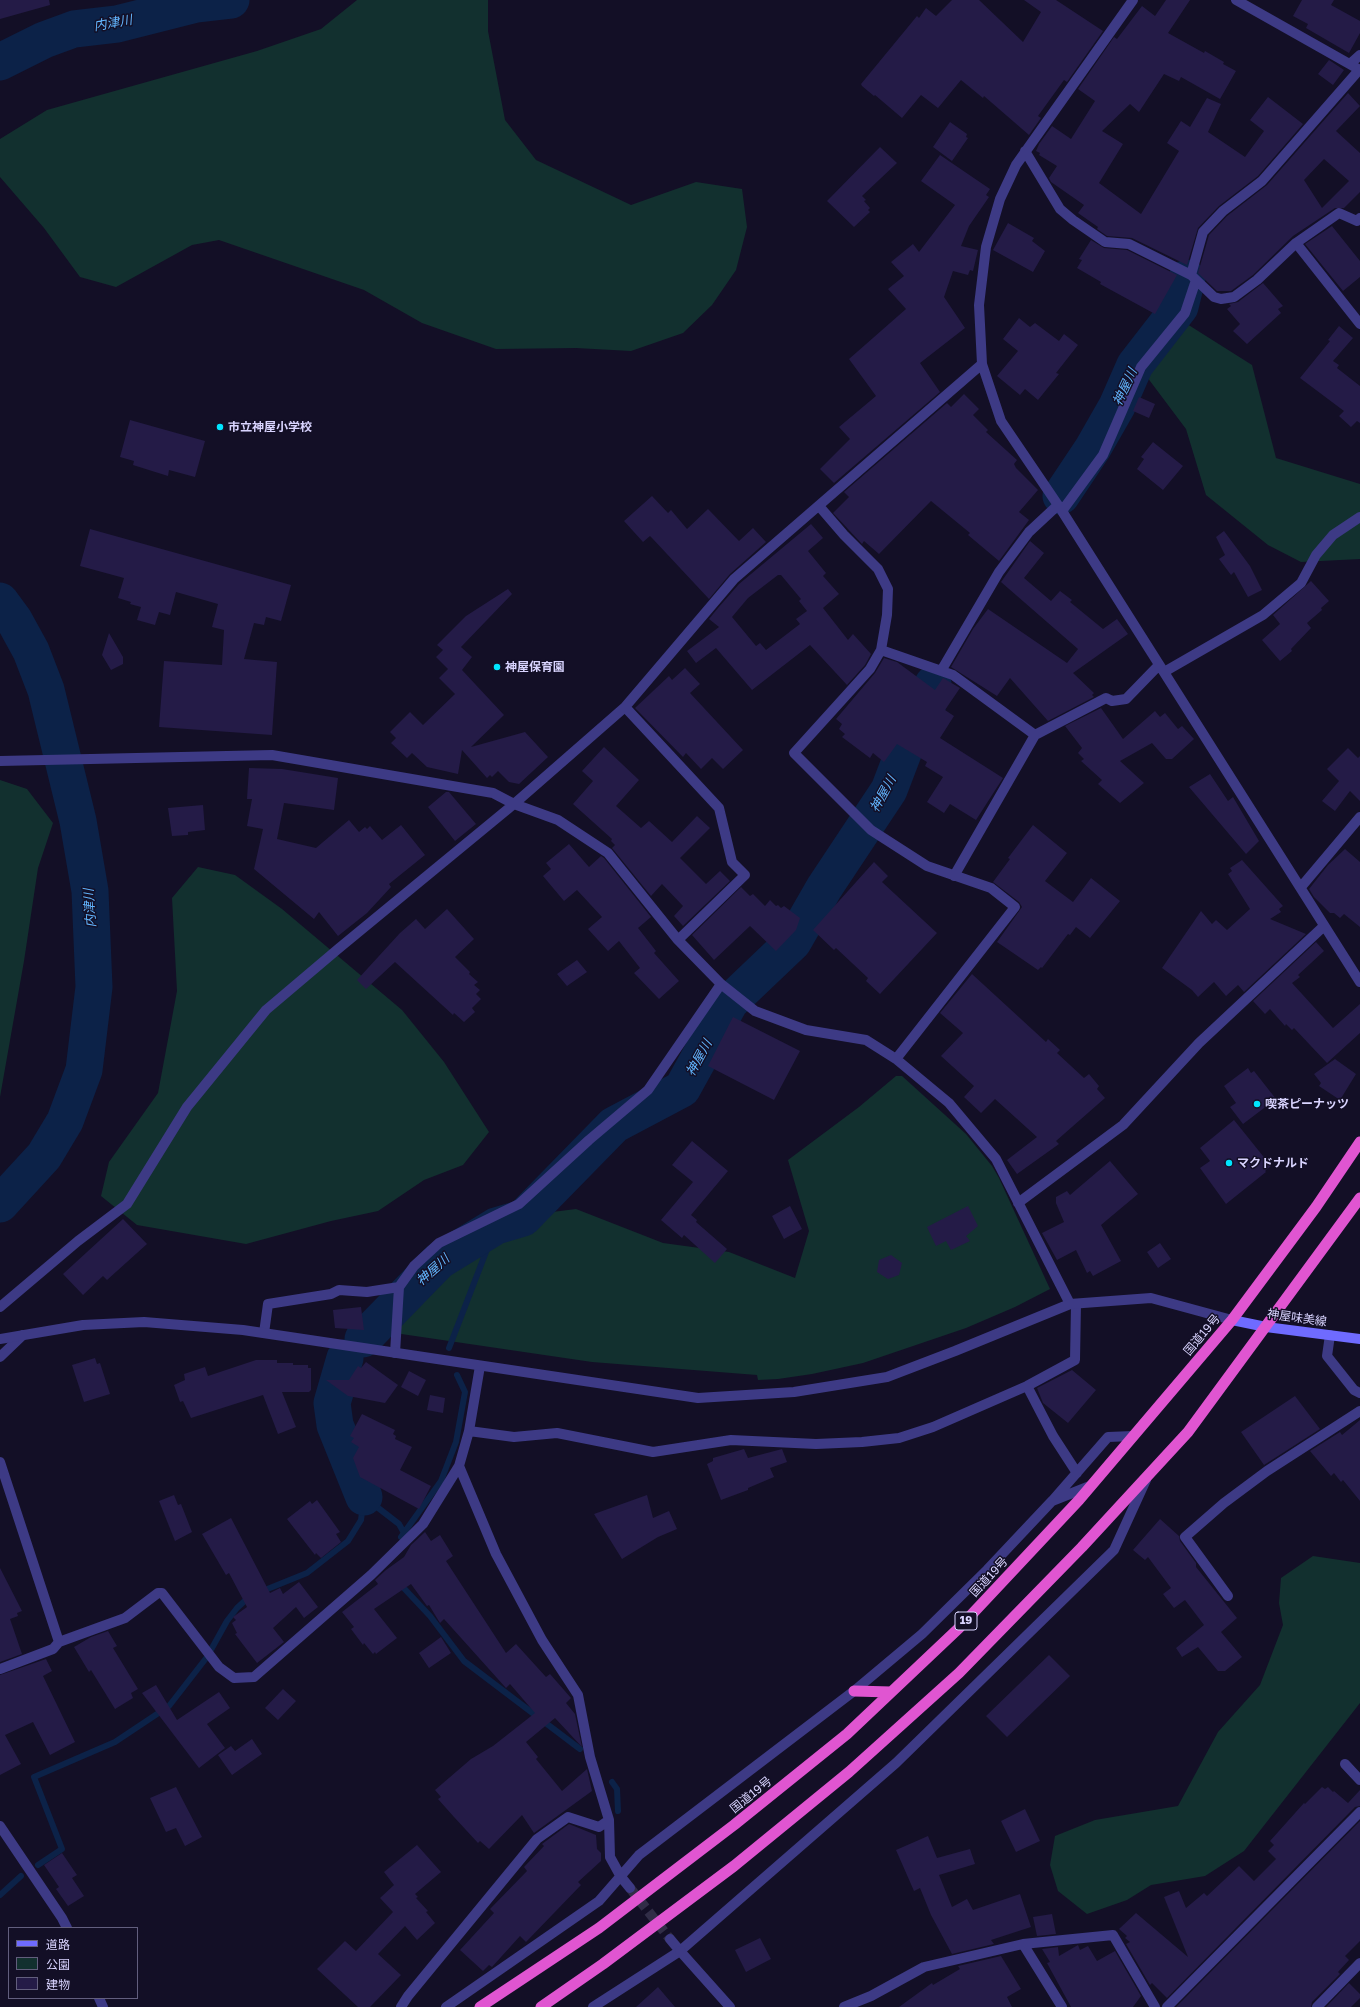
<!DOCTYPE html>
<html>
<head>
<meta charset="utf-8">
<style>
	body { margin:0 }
	#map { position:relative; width:1360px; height:2007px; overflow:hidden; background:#130f26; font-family:"Golos Text","Noto Sans JP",sans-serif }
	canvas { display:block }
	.legend { position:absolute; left:8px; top:1927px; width:130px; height:72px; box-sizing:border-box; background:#130f26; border:1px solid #625e7d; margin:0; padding:5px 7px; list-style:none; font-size:12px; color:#d9d4ff }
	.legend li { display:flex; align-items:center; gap:8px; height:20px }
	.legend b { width:20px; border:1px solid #625e7d }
</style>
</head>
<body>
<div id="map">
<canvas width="1360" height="2007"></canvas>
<ul class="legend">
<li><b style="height:5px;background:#6f6bff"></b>道路</li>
<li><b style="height:11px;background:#12302f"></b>公園</li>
<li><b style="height:11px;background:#241b47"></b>建物</li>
</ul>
</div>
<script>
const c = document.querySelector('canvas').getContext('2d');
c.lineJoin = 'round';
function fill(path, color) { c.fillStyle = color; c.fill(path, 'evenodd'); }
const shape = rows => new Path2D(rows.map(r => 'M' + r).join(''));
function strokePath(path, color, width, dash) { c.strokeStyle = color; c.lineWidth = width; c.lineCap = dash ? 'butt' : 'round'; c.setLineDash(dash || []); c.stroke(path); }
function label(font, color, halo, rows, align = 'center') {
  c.font = font + ' "Golos Text","Noto Sans JP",sans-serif'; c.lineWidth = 3; c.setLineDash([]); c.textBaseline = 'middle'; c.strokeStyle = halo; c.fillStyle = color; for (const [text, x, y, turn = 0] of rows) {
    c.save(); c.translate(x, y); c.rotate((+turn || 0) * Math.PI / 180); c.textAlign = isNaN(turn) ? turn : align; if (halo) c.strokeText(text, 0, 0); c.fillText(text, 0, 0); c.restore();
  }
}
fill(shape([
	[357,0,488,0,488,31,505,120,536,160,631,205,696,182,742,189,747,227,736,270,712,305,683,333,631,351,576,348,496,349,422,323,364,290,219,240,192,245,116,287,80,277,44,228,0,177,0,139,47,110,257,51,321,29],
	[1187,324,1252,365,1276,458,1360,484,1360,559,1301,562,1268,545,1206,495,1186,429,1144,373],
	[0,780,27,789,53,823,38,868,24,961,0,1097],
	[198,867,235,875,282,909,402,1010,444,1062,489,1132,463,1165,424,1180,378,1211,331,1221,246,1244,137,1225,101,1196,109,1162,158,1093,177,991,172,898],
	[896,1076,902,1076,966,1134,992,1166,999,1178,1050,1289,1015,1307,966,1328,863,1363,812,1374,778,1379,758,1380,757,1375,592,1362,381,1331,379,1309,418,1275,439,1248,513,1217,576,1209,663,1243,729,1252,795,1278,809,1231,788,1160,859,1107],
	[1313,1556,1360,1563,1360,1703,1244,1851,1205,1876,1151,1885,1127,1900,1087,1914,1058,1891,1050,1865,1055,1836,1095,1820,1178,1806,1218,1732,1260,1685,1283,1625,1279,1603,1281,1578]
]), '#12302f');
strokePath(shape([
	[449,1348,496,1226],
	[401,1537,441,1481,456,1442,465,1392,457,1375],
	[400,1584,430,1616,464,1661,580,1749],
	[260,1592,307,1573,348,1541,361,1520,364,1497,399,1524,404,1533],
	[612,1782,617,1789,618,1811],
	[38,1865,62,1849,34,1777,115,1742,169,1706,207,1657,227,1621,237,1608,250,1596],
	[0,1895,21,1876]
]), '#0c2248', 6);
strokePath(shape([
	[0,62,44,40,74,29,117,24,196,4,231,0],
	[1061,496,1093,448,1117,406,1135,365,1180,307,1187,278],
	[0,601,14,620,31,651,46,690,78,821,90,891,94,987,84,1070,65,1121,44,1156,0,1204],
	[363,1339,439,1261,496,1226,523,1218,614,1125,682,1089,730,1002,793,942,824,888,889,790,905,748,923,723,933,684],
	[345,1358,332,1403,335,1425,364,1497]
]), '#0c2248', 37);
fill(shape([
	[0,0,49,0,50,5,0,19],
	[952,0,979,0,1023,42,1041,12,1024,0,1056,0,1103,31,1067,82,1064,80,1038,116,1041,118,1029,135,984,96,983,98,961,80,938,108,921,95,902,118,875,95,874,96,862,86,861,84,917,16,919,18,926,8,936,16],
	[1166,0,1190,0,1168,33,1204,53,1205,51,1224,62,1223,64,1236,71,1220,99,1181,77,1179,81,1164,74,1139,112,1130,104,1102,131,1123,144,1099,183,1141,214,1179,151,1167,143,1181,121,1190,127,1207,98,1221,104,1208,132,1245,157,1264,131,1250,120,1268,97,1303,124,1258,176,1219,206,1198,228,1187,265,1132,238,1107,236,1097,229,1098,227,1078,213,1084,205,1051,182,1049,178,1057,166,1039,155,1040,153,1036,151,1039,144,1052,126,1071,139,1095,101,1078,89,1114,37,1117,39,1142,6,1155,16],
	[1302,0,1334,0,1331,5,1360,21,1360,33,1349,53,1306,28,1308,24,1293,16],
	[1329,60,1344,70,1333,85,1318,74],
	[1348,93,1360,106,1336,131,1360,153,1360,192,1344,208,1335,208,1293,236,1253,275,1231,291,1217,291,1198,273,1209,235,1227,216,1267,185],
	[1324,159,1349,181,1322,208,1304,180],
	[950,122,967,134,966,137,968,138,952,161,933,147],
	[880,147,897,163,862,196,866,200,864,201,870,208,868,210,870,212,854,227,827,201],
	[940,155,990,189,986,195,989,197,969,226,961,246,978,250,973,271,970,270,968,275,953,271,944,297,965,328,920,363,940,392,834,483,820,469,850,439,839,427,876,396,849,359,906,309,888,289,904,276,891,262,913,244,919,252,955,205,921,181],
	[1008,223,1034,238,1032,241,1045,251,1033,272,993,250],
	[1332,226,1360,261,1360,277,1343,291,1305,244],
	[1091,240,1104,248,1127,250,1177,275,1155,314,1100,284,1101,282,1077,268,1082,260,1079,259],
	[1263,283,1283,306,1278,309,1281,313,1247,344,1233,331,1240,324,1227,309,1231,306,1229,304,1238,302],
	[1019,318,1030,327,1035,323,1059,341,1064,334,1078,345,1056,373,1059,374,1038,400,1025,389,1020,395,997,376,1018,351,1003,339],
	[1339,326,1353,338,1333,361,1339,365,1337,368,1360,386,1360,423,1357,421,1351,427,1339,416,1344,411,1300,378,1330,341,1328,340],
	[964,394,979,409,973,415,988,430,986,432,1017,460,1014,464,1016,468,1038,490,1019,512,1029,520,999,561,968,535,970,533,931,501,879,554,864,541,862,544,833,513,849,497,844,492,947,403,951,407],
	[1139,397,1155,404,1149,418,1133,411],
	[130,420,205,441,195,477,169,470,168,476,133,465,134,461,120,457],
	[1153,442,1183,466,1163,490,1137,469,1144,459,1141,457],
	[652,496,668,513,671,510,687,529,708,509,739,541,753,528,766,542,730,574,709,599,652,538,650,536,643,542,624,521],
	[811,524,823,538,808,551,826,573,823,576,839,594,823,608,848,640,853,634,871,654,865,665,847,685,810,645,752,690,716,648,696,663,687,651,719,627,709,619,718,608,739,584],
	[778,575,781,575,801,599,799,601,807,611,796,619,800,624,766,650,760,643,756,646,732,617,748,598],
	[90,529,291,585,281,621,266,617,264,625,254,623,244,659,277,662,272,735,159,727,164,661,222,665,224,630,212,627,218,604,176,592,170,615,159,612,155,625,137,620,141,607,130,604,131,602,118,598,124,578,80,566],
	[1224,531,1250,566,1262,590,1248,597,1234,572,1231,575,1219,559,1225,555,1216,537],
	[1030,541,1044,553,1024,578,1051,601,1060,591,1072,600,1070,602,1103,629,1117,619,1128,634,1073,673,1094,693,1092,695,1094,697,1048,721,1010,678,997,696,951,667,973,629,988,609,1067,663,1078,649,1001,582],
	[1311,581,1329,601,1321,608,1322,610,1307,623,1311,628,1291,649,1292,651,1280,661,1262,640,1280,624,1273,615],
	[508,589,512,594,461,647,472,657,462,670,504,715,471,747,525,732,548,757,519,784,509,782,498,771,492,777,490,775,487,778,462,750,458,774,427,767,412,753,407,758,391,743,396,738,390,732,410,712,423,725,455,694,439,678,448,669,436,657,443,650,437,645,466,616],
	[109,633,123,657,123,664,111,670,102,655],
	[884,658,897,662,935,690,943,678,960,688,945,710,954,716,940,738,1003,778,976,820,950,804,944,813,927,802,943,777,925,766,927,762,897,744,884,762,873,753,870,758,842,737,845,734,839,729,842,724,836,719,875,673],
	[685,668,700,684,690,693,743,750,723,769,712,758,701,769,686,753,683,757,635,708,669,676,672,680],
	[1101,708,1123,739,1155,711,1160,717,1165,713,1178,729,1182,726,1194,739,1172,759,1166,759,1152,743,1120,761,1144,783,1120,803,1098,784,1102,780,1081,761,1084,759,1078,753,1082,748,1065,726],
	[604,747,639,780,616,806,641,828,649,821,672,842,697,816,710,828,680,858,706,884,720,871,730,881,683,926,674,916,683,906,662,884,651,896,612,848,615,845,611,841,612,839,573,804,593,781,582,771],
	[1348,748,1358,758,1360,756,1360,801,1350,791,1335,811,1322,801,1339,781,1327,769],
	[249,768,282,769,338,778,334,810,284,803,277,839,316,848,349,820,359,832,365,827,367,829,370,826,382,840,401,825,425,855,389,884,391,887,367,913,338,936,319,912,314,919,254,869,263,829,247,826,252,799,247,799],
	[1210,774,1228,801,1233,797,1259,841,1246,854,1189,787],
	[446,792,449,792,476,824,455,841,428,807],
	[203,805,205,830,188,832,188,835,172,836,168,808],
	[1033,825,1067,853,1045,881,1073,902,1091,878,1120,901,1090,938,1076,927,1070,935,1068,934,1042,968,1041,967,1038,970,997,942,1022,907,1019,902,993,882,1010,859,1008,858],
	[569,844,589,867,601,856,604,858,651,917,638,928,656,951,654,953,679,981,659,999,634,973,640,968,619,941,608,951,588,929,602,917,577,890,564,901,543,876,551,869,546,863],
	[1345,849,1360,862,1360,927,1344,914,1340,918,1334,913,1330,913,1314,897,1309,889,1328,865],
	[1242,860,1283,906,1279,909,1281,912,1270,919,1306,934,1244,992,1238,985,1226,996,1214,982,1198,997,1192,990,1162,968,1201,911,1212,924,1216,920,1227,930,1250,909,1228,874,1232,871,1230,868],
	[874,862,888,876,882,882,937,933,880,994,866,981,868,978,836,948,834,950,813,930],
	[741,887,750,896,753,894,765,906,770,900,776,906,778,905,781,908,784,906,800,918,796,930,776,951,750,926,714,960,692,935],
	[447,909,474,939,455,957,470,972,469,974,478,982,474,985,480,990,476,994,481,999,472,1008,475,1012,464,1022,454,1013,453,1015,395,962,366,989,357,980,400,933,416,919,425,929],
	[1316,942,1324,951,1298,975,1300,977,1292,983,1333,1028,1360,1004,1360,1033,1327,1063,1294,1028,1292,1030,1286,1024,1285,1026,1270,1009,1265,1014,1253,1001],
	[577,960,587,972,567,986,557,974],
	[972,974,1046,1042,1048,1039,1060,1050,1057,1053,1084,1078,1089,1074,1099,1086,1097,1089,1105,1098,1056,1141,1059,1144,1017,1174,1007,1160,1037,1137,995,1099,981,1113,964,1097,974,1086,941,1056,963,1033,940,1013],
	[733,1017,800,1051,774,1100,708,1066],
	[1335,1059,1356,1074,1340,1100,1319,1086,1321,1083,1314,1074],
	[1248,1068,1251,1073,1254,1071,1276,1099,1243,1124,1230,1107,1236,1103,1224,1086],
	[1234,1120,1271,1166,1265,1171,1266,1172,1226,1204,1200,1168,1210,1161,1200,1148],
	[692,1141,728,1171,691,1215,697,1220,696,1222,727,1249,715,1263,684,1235,682,1238,661,1220,693,1182,672,1165],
	[1110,1161,1138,1194,1101,1225,1121,1261,1093,1276,1090,1271,1087,1273,1076,1250,1057,1260,1042,1233,1064,1222,1056,1203,1056,1197,1067,1191,1070,1195],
	[790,1206,802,1229,784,1239,772,1216],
	[968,1206,978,1226,966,1236,970,1241,951,1250,946,1241,936,1246,927,1227],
	[123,1219,147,1244,107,1280,103,1276,83,1295,63,1274],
	[1160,1243,1171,1259,1158,1268,1147,1252],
	[891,1255,902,1263,899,1275,888,1279,877,1272,879,1260],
	[361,1307,364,1330,335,1328,333,1310],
	[95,1358,97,1364,100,1363,110,1394,84,1402,72,1365],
	[256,1360,277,1360,277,1363,293,1363,293,1365,308,1365,308,1368,311,1368,311,1390,309,1392,282,1392,296,1427,278,1434,263,1395,191,1418,183,1401,180,1402,174,1385,185,1380,184,1374,205,1367,208,1376],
	[366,1362,398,1385,385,1403,348,1396,326,1380,349,1380,358,1366,361,1368],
	[1072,1370,1096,1390,1068,1423,1043,1403,1037,1388],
	[409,1371,426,1380,418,1396,401,1387],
	[430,1395,445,1398,443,1413,427,1410],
	[1295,1396,1320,1429,1264,1465,1241,1432],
	[362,1414,395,1430,393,1434,396,1436,395,1439,412,1447,400,1470,431,1486,419,1509,360,1477,353,1458,359,1447,351,1442,354,1438,350,1436],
	[1360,1420,1360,1501,1343,1480,1341,1482,1334,1473,1331,1476,1310,1451,1340,1432,1342,1435],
	[744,1449,748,1458,782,1449,787,1462,770,1468,774,1477,748,1488,748,1490,721,1500,707,1464,713,1461,713,1458],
	[174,1495,178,1505,181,1504,192,1532,175,1541,159,1501],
	[647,1495,653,1518,669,1511,677,1529,658,1537,622,1559,594,1514],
	[317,1500,340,1532,336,1534,341,1542,321,1558,316,1553,315,1555,287,1519,310,1501,312,1504],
	[231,1518,270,1593,280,1588,283,1594,299,1582,318,1607,304,1618,296,1607,273,1628,284,1642,257,1663,235,1634,237,1633,232,1623,236,1620,233,1617,247,1607,229,1573,226,1575,202,1534],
	[1160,1519,1179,1536,1180,1541,1196,1563,1196,1567,1237,1618,1221,1632,1242,1657,1225,1671,1218,1671,1198,1647,1182,1657,1176,1648,1204,1625,1185,1600,1174,1608,1163,1594,1171,1588,1148,1557,1145,1560,1133,1550],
	[425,1532,431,1541,440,1535,453,1556,446,1561,506,1653,516,1644,546,1677,550,1674,571,1698,566,1703,575,1714,582,1747,555,1718,526,1742,538,1757,536,1759,562,1791,587,1769,592,1791,534,1833,522,1815,489,1849,480,1841,478,1843,454,1817,438,1799,441,1797,435,1790,471,1759,493,1746,535,1713,510,1684,506,1688,444,1619,440,1623,429,1605,427,1606,411,1584,374,1609,397,1638,376,1654,375,1652,373,1654,364,1643,363,1645,351,1629,354,1627,342,1612,378,1584,375,1580,386,1570,404,1557,411,1545],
	[0,1568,22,1611,17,1613,18,1616,10,1619,22,1654,0,1662],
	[108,1631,117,1646,113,1648,138,1689,131,1693,133,1698,115,1709,91,1670,89,1672,74,1647,91,1637],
	[441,1637,451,1653,429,1668,419,1653],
	[1049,1655,1070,1676,1007,1737,986,1716],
	[46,1659,52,1671,43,1676,75,1742,50,1755,33,1722,5,1735,21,1764,0,1775,0,1675],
	[156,1685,177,1720,219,1692,230,1708,207,1724,225,1748,199,1768,142,1693],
	[283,1689,296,1701,278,1720,265,1708],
	[252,1739,262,1754,232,1775,218,1755,231,1746,235,1751],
	[176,1787,202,1837,185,1846,176,1828,166,1832,150,1798],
	[1322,1787,1325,1789,1328,1787,1333,1792,1334,1791,1348,1803,1360,1790,1360,1806,1355,1807,1167,1998,1152,1983,1150,1985,1126,1944,1130,1942,1125,1938,1127,1936,1119,1929,1136,1913,1188,1957,1164,1897,1179,1891,1186,1908,1204,1893,1207,1896,1239,1866,1254,1881,1276,1859,1268,1851,1274,1845,1270,1841,1304,1803,1305,1804],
	[1025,1809,1040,1841,1016,1852,1001,1821],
	[1360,1821,1360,1941,1345,1956,1349,1960,1338,1972,1340,1974,1312,2002,1311,2007,1176,2007],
	[569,1824,596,1835,597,1849,601,1853,601,1861,578,1882,581,1885,526,1942,520,1936,492,1967,489,1965,483,1971,460,1950,494,1913,490,1909,527,1871,524,1867,544,1846,542,1844],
	[928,1836,937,1858,970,1849,975,1864,939,1875,952,1907,967,1899,973,1910,1020,1894,1031,1927,991,1940,994,1944,952,1954,931,1915,920,1888,914,1891,896,1850],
	[417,1845,441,1872,415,1894,418,1897,416,1898,428,1911,426,1912,435,1923,417,1940,405,1926,378,1954,401,1975,370,2007,358,2007,317,1969,345,1941,356,1951,393,1912,380,1898,394,1885,384,1872],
	[62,1853,77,1875,72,1878,84,1896,68,1906,56,1889,59,1887,44,1865],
	[1052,1914,1056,1934,1037,1936,1033,1917],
	[760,1938,771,1959,746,1972,735,1950],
	[1078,1945,1080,1950,1088,1946,1097,1961,1115,1951,1141,1996,1133,2007,1071,2007,1047,1963,1050,1962,1042,1949,1058,1947,1059,1956],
	[1001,1956,1021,1989,1007,1997,1012,2007,899,2007,932,1983,933,1985,960,1969,958,1966],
	[1349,1983,1360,1994,1360,1998,1351,2007,1326,2007],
	[658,1987,675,2007,636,2007]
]), '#241b47');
strokePath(shape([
	[630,1888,670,1939]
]), '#312d47', 10, [10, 5]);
strokePath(shape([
	[1133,0,1016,165,1000,199,986,247,979,305,982,364,1001,421,1062,511,1360,982],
	[1236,0,1360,70],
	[1350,64,1360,55],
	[1025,151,1060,209,1073,220,1105,242,1129,244,1191,275,1214,297,1221,299,1234,297,1257,280,1296,243,1339,213,1357,221,1360,218],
	[1296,243,1360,324],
	[1191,275,1203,232,1223,211,1262,181,1359,70],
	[819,506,844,535,878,569,888,589,887,615,881,650,870,669,794,753,871,830,927,866,991,888,1015,907,896,1059],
	[1062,511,1103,455,1141,367,1185,313,1196,280],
	[881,650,953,675,1035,735],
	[941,671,999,572,1029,532,1058,505],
	[1164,672,1263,615,1301,583,1316,555,1333,535,1360,517],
	[625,707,719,808,732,862,745,875,678,940],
	[0,761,272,755,493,793,514,804,558,820,608,853,678,940,721,984,755,1011,806,1030,866,1040,896,1059,949,1103,996,1159,1070,1304],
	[954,876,1035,735,1106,698,1112,701,1126,699,1159,665],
	[1301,887,1360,817],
	[1018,1203,1123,1125,1199,1043,1324,926],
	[0,1307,78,1241,127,1204,187,1107,266,1010,338,949,514,804,625,707,734,579,982,364],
	[264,1333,268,1304,331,1294,339,1290,367,1292,399,1287],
	[1330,1335,1327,1356,1354,1390,1360,1393],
	[395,1353,399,1287,414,1266,439,1243,519,1204,589,1140,648,1090,721,984],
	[0,1357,23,1335],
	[480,1366,469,1431,459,1466,496,1554,542,1640,578,1695,590,1757,609,1820,610,1857,621,1877,630,1888],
	[1027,1386,1053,1436,1077,1473],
	[469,1431,514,1437,557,1433,653,1452,731,1440,816,1444,862,1442,899,1438,933,1427,1027,1386,1075,1360,1076,1304],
	[0,1462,59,1642,53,1649,0,1669],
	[1053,1500,1108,1437,1133,1436],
	[1228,1596,1185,1537,1224,1503,1267,1471,1360,1411],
	[59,1642,125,1618,158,1593,162,1593,219,1667,234,1678,254,1677,371,1575,423,1524,459,1466],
	[1345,1764,1360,1780],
	[0,1826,62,1918,67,1928],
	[670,1939,680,1951],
	[1023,1944,1062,2007],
	[99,1998,103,2007],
	[401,2007,408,1996,537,1839,568,1817,599,1827,609,1820],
	[446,2007,599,1901,639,1855,854,1691,922,1634,987,1570,1052,1501,1090,1486],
	[593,2007,680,1951,896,1763,1114,1550,1146,1480],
	[844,2007,871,1996,924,1967,1023,1944,1113,1935,1155,2007],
	[1167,2007,1360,1812],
	[1317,2007,1360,1963]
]), '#3d3a85', 10);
strokePath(shape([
	[0,1339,83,1325,144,1322,243,1330,698,1398,794,1392,887,1377,955,1351,1070,1304,1151,1298,1232,1320],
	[680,1951,730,2007]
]), '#3d3a85', 10);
strokePath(shape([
	[1232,1320,1266,1327,1360,1339]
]), '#6f6bff', 10);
strokePath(shape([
	[854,1691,891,1692],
	[480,2007,599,1928,734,1825,847,1734,959,1628,1079,1500,1232,1320,1316,1207,1360,1142],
	[541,2007,603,1964,734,1866,849,1772,959,1673,1082,1547,1188,1432,1360,1198]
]), '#e055d1', 11);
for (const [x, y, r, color] of [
	[220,427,4,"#00e5ff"],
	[497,667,4,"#00e5ff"],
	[1257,1104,4,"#00e5ff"],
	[1229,1163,4,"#00e5ff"]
]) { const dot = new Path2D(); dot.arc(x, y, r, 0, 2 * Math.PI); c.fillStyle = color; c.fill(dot); strokePath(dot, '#130f26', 1.5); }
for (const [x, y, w] of [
	[966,1621,22]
]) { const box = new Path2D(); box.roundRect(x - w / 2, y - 9, w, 18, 3); c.fillStyle = '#130f26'; c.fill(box); strokePath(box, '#d9d4ff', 1); }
label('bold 11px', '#d9d4ff', null, [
	["19",966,1621]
]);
label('bold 12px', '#d9d4ff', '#130f26', [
	["市立神屋小学校",228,427],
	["神屋保育園",505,667],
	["喫茶ピーナッツ",1265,1104],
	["マクドナルド",1237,1163]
], 'left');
label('12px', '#d9d4ff', '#130f26', [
	["神屋味美線",1297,1318,8],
	["国道19号",1202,1335,-50],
	["国道19号",989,1577,-47],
	["国道19号",751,1795,-39]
]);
label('italic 13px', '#62b6ff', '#130f26', [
	["内津川",113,23,-10],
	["神屋川",1125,387,-65],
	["神屋川",883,794,-61],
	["内津川",90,908,-94],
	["神屋川",699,1058,-61],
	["神屋川",433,1270,-42]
]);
</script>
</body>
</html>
